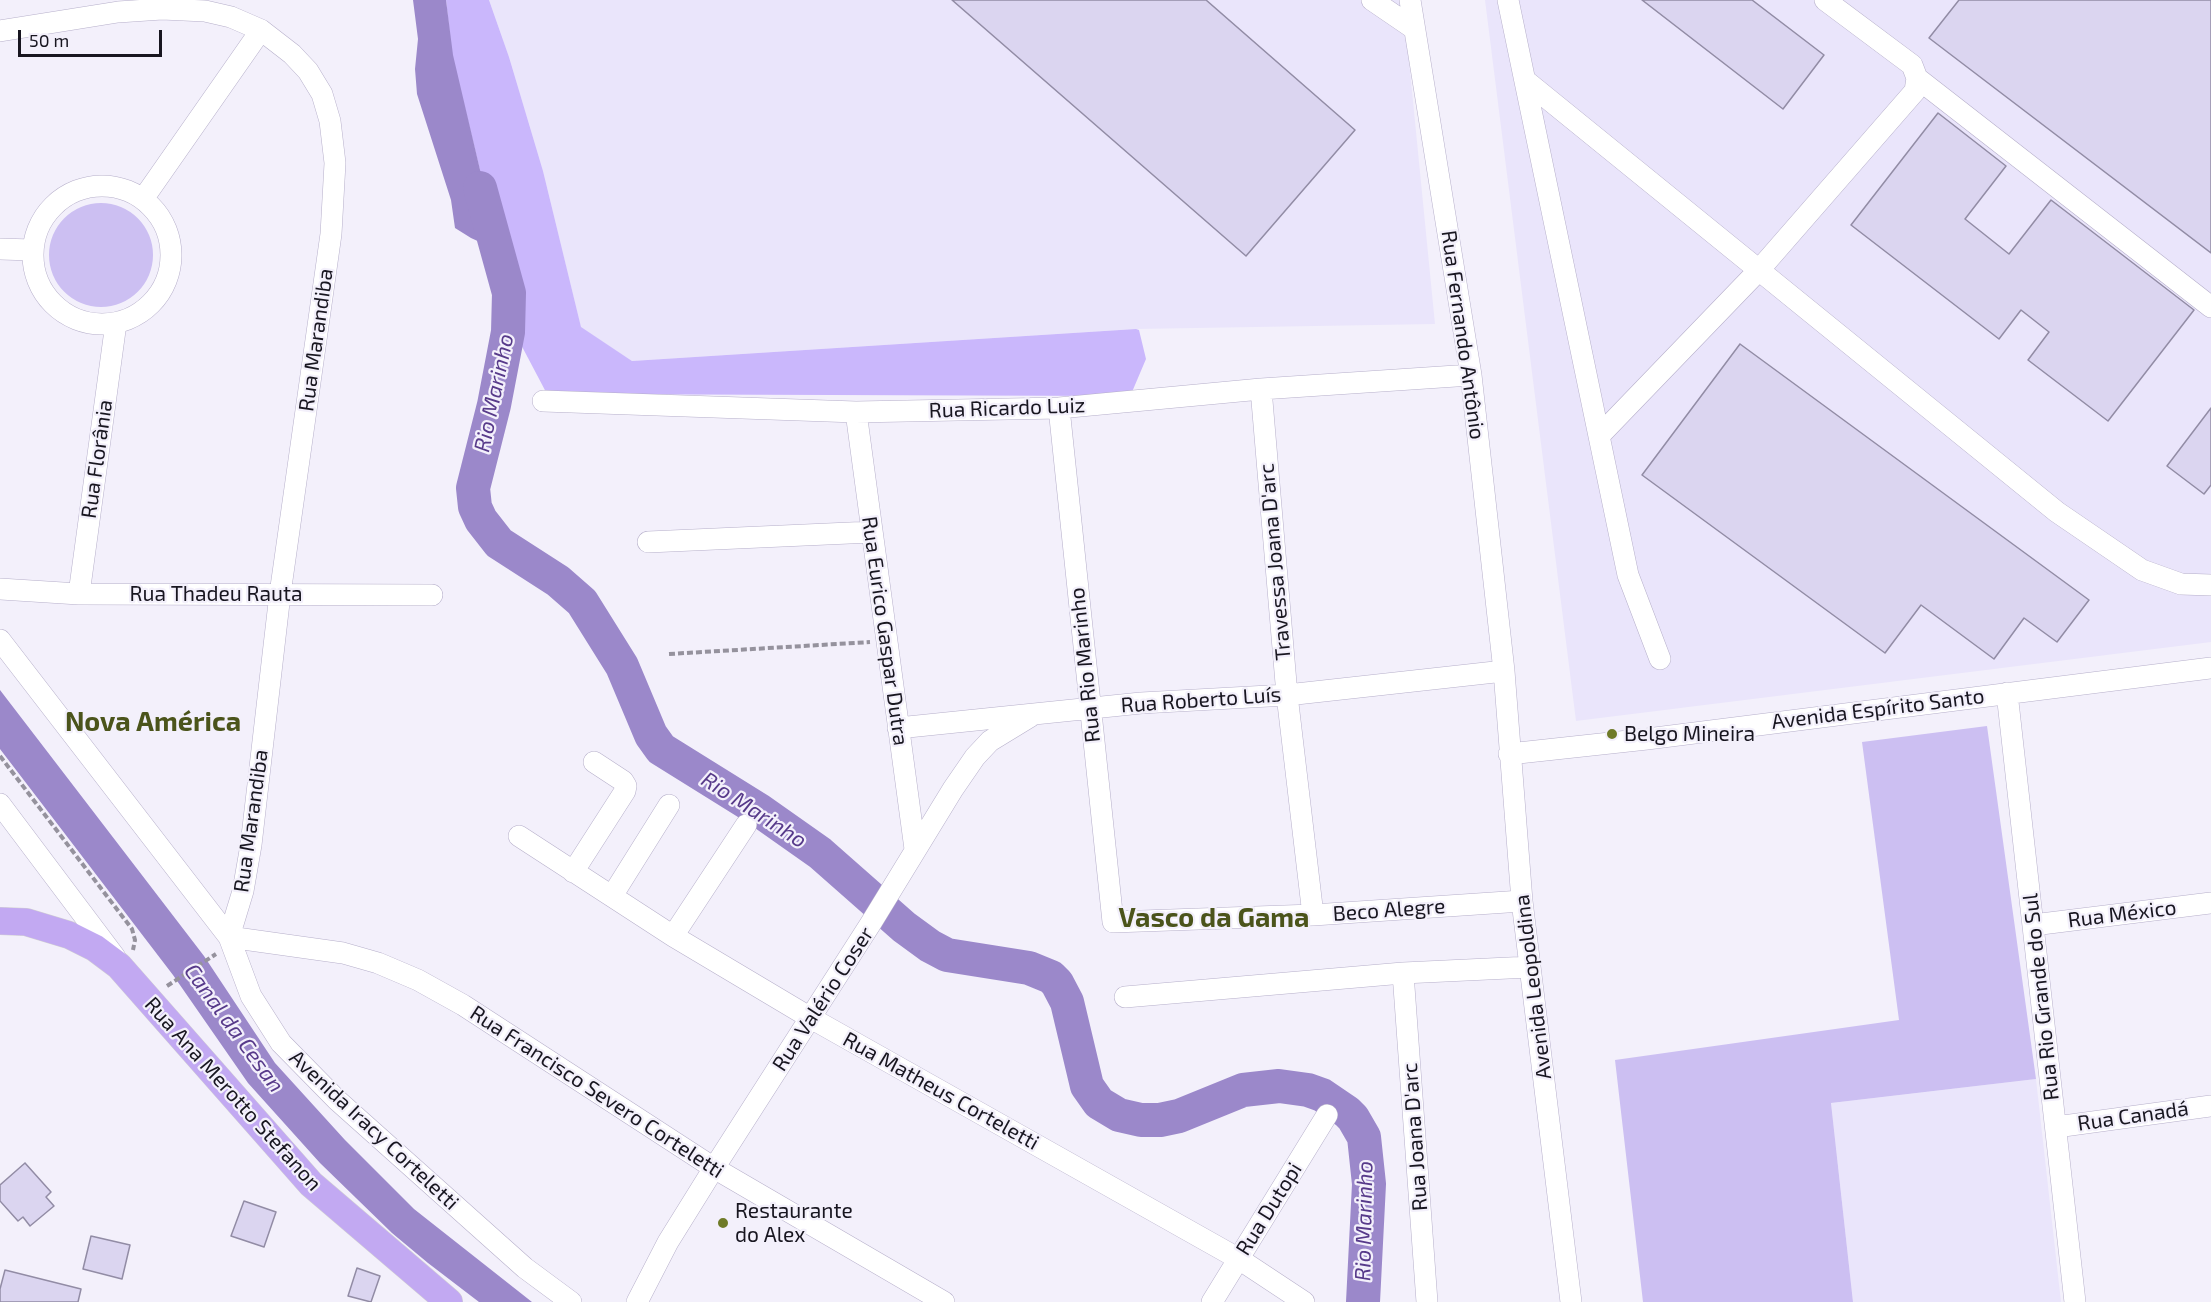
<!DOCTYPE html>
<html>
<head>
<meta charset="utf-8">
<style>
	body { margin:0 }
	#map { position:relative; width:2211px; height:1302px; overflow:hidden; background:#f3f0fb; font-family:"Exo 2",sans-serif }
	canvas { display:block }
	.scale { position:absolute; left:18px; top:30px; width:144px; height:27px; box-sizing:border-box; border:3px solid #181620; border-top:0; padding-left:8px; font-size:18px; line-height:21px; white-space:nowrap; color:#181620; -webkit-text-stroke:4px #f3f0fb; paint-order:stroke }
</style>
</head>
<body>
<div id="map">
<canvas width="2211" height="1302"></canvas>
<div class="scale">50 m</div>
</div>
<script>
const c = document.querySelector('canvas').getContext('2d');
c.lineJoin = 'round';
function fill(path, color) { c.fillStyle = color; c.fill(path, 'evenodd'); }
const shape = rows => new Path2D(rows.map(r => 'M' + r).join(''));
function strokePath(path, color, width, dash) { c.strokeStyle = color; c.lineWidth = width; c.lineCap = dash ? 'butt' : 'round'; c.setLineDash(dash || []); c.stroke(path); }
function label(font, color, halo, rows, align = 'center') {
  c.font = font + ' "Exo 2",sans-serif'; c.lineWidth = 4.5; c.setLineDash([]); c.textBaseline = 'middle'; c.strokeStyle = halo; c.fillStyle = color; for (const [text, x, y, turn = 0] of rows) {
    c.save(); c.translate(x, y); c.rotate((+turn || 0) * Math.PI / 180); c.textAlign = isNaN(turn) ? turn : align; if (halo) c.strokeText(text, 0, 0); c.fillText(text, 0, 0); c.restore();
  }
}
fill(shape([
	[489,0,1403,0,1435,324,1136,329,632,361,581,328,543,171,509,57],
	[1485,0,2211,0,2211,642,1576,721],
	[2036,1079,2061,1302,1853,1302,1831,1103]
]), '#eae5fb');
fill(shape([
	'49 255a52 52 0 1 1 104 0a52 52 0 1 1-104 0Z',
	[1987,726,2036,1079,1831,1103,1853,1302,1643,1302,1615,1060,1899,1020,1862,742]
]), '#ccbff2');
fill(shape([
	[446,0,489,0,509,57,543,171,581,327,632,361,1136,329,1139,330,1146,359,1132,392,1115,396,547,394,508,320,485,191,452,55]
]), '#cab7fc');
fill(shape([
	[413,0,446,0,453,55,485,191,493,233,482,243,471,238,455,228,451,200,417,94,415,69,418,39],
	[0,690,204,956,275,1063,345,1140,414,1209,532,1302,479,1302,428,1263,392,1233,320,1163,248,1083,173,975,0,749]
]), '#9b88ca');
strokePath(shape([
	[480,188,509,293,508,332,494,405,473,488,475,507,481,520,499,543,558,581,582,602,622,666,651,735,661,749,759,810,820,853,904,927,930,946,947,955,1029,968,1051,977,1057,983,1067,1002,1087,1086,1099,1103,1119,1115,1141,1120,1160,1120,1179,1116,1243,1090,1279,1086,1308,1090,1322,1095,1347,1112,1353,1118,1364,1137,1369,1184,1363,1302]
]), '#9b88ca', 34);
const building = shape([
	[952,0,1206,0,1355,130,1246,256,952,0],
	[1642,0,1752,0,1824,55,1783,109,1642,0],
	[1959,0,2211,0,2211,253,1929,38,1959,0],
	[1938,113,2006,166,1965,219,2009,254,2051,200,2194,310,2108,421,2028,360,2049,332,2021,310,1999,339,1851,225,1938,113],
	[1740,344,2089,600,2057,642,2024,618,1994,659,1921,605,1885,653,1642,475,1740,344],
	[2211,408,2211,485,2204,494,2167,466,2211,408],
	[25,1163,51,1192,46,1197,54,1206,30,1226,23,1217,18,1221,0,1201,0,1185,25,1163],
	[244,1201,276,1212,264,1247,231,1236,244,1201],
	[91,1236,130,1245,122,1279,83,1269,91,1236],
	[357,1268,380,1276,371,1302,348,1296,357,1268],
	[5,1270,81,1289,78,1302,0,1302,0,1289,5,1270]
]);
fill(building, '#dbd5f0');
strokePath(building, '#928ca5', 1.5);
const minor = shape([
	[1372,0,1413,28],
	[1410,0,1471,375,1504,671,1522,901,1571,1302],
	[1508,0,1628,575,1660,659],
	[0,31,118,12,162,9,205,11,231,17,261,30,292,54,308,71,322,94,330,121,335,163,331,234,280,594,251,845,243,891,229,937],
	[1917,78,2211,307],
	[1526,81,2057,512,2142,570,2181,584,2211,585],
	'33 255a69 69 0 1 1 138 0a69 69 0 1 1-138 0Z',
	[143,199,261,30],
	[0,249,32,250],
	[1261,389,1287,695,1313,915],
	[543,401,856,412,1059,408,1261,389,1471,375],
	[1059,408,1113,922,1313,915,1522,901],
	[856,412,915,849],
	[1599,436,1759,270,1915,91,1917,78,1912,65,1825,0],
	[648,542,872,532],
	[0,589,79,594,432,595],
	[79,594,116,323],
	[0,640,229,937,251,996,281,1043,337,1100,525,1268,571,1302],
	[2007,693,2075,1302],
	[898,728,1141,703,1287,695,1504,671],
	[1509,754,1647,739,2211,668],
	[0,804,115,957],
	[519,836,673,936,809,1017,1239,1259,1304,1302],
	[573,872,625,791,626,786,623,781,594,762],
	[612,896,669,805],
	[2033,925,2211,903],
	[673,936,746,825],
	[229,937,343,953,378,963,418,980,463,1005,714,1168,944,1302],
	[1403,973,1427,1302],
	[1125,997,1403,973,1530,967],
	[2056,1127,2211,1106],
	[637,1302,668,1242,714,1168,871,923,953,789,975,757,990,741,1031,716],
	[1212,1302,1327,1115]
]);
const major = shape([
	[0,921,26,922,69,935,95,948,119,966,311,1184,449,1302]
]);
strokePath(minor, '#b6afca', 22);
strokePath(major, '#d1d0d2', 28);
strokePath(shape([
	[669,654,870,642],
	[0,756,132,929,135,940,133,950],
	[167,986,216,954]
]), '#95929d', 4, [6, 3]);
strokePath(minor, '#fff', 21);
strokePath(major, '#c2a9f2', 27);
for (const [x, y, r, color] of [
	[1612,734,6,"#6f7b28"],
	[723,1223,6,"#6f7b28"]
]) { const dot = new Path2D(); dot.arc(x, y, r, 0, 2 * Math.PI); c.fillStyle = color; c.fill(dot); strokePath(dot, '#f3f0fb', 2); }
label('21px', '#181620', '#f3f0fb', [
	["Rua Fernando Antônio",1463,335,82],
	["Rua Marandiba",316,340,-82],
	["Rua Ricardo Luiz",1007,408,-2],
	["Rua Florânia",97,459,-82],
	["Travessa Joana D'arc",1275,562,-95],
	["Rua Thadeu Rauta",216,594],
	["Rua Eurico Gaspar Dutra",885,631,82],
	["Rua Rio Marinho",1085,665,-96],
	["Rua Roberto Luís",1201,700,-4],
	["Avenida Espírito Santo",1878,709,-7],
	["Rua Marandiba",251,821,-82],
	["Beco Alegre",1389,910,-4],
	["Rua México",2122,914,-7],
	["Avenida Leopoldina",1533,987,-97],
	["Rua Rio Grande do Sul",2041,997,-96],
	["Rua Valério Coser",823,999,-57],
	["Rua Matheus Corteletti",941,1091,29],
	["Rua Francisco Severo Corteletti",597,1092,33],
	["Rua Ana Merotto Stefanon",233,1094,48],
	["Rua Canadá",2133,1116,-8],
	["Avenida Iracy Corteletti",374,1130,43],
	["Rua Joana D'arc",1415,1137,-94],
	["Rua Dutopi",1269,1209,-58]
]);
label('21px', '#181620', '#f3f0fb', [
	["Belgo Mineira",1624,734],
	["Restaurante",735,1211],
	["do Alex",735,1235]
], 'left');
label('italic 22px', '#573a8a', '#f3f0fb', [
	["Rio Marinho",494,393,-78],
	["Rio Marinho",754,810,33],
	["Canal da Cesan",234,1028,54],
	["Rio Marinho",1364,1221,-89]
]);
label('bold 27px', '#4b541b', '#f3f0fb', [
	["Nova América",153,722],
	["Vasco da Gama",1214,918]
]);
</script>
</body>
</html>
